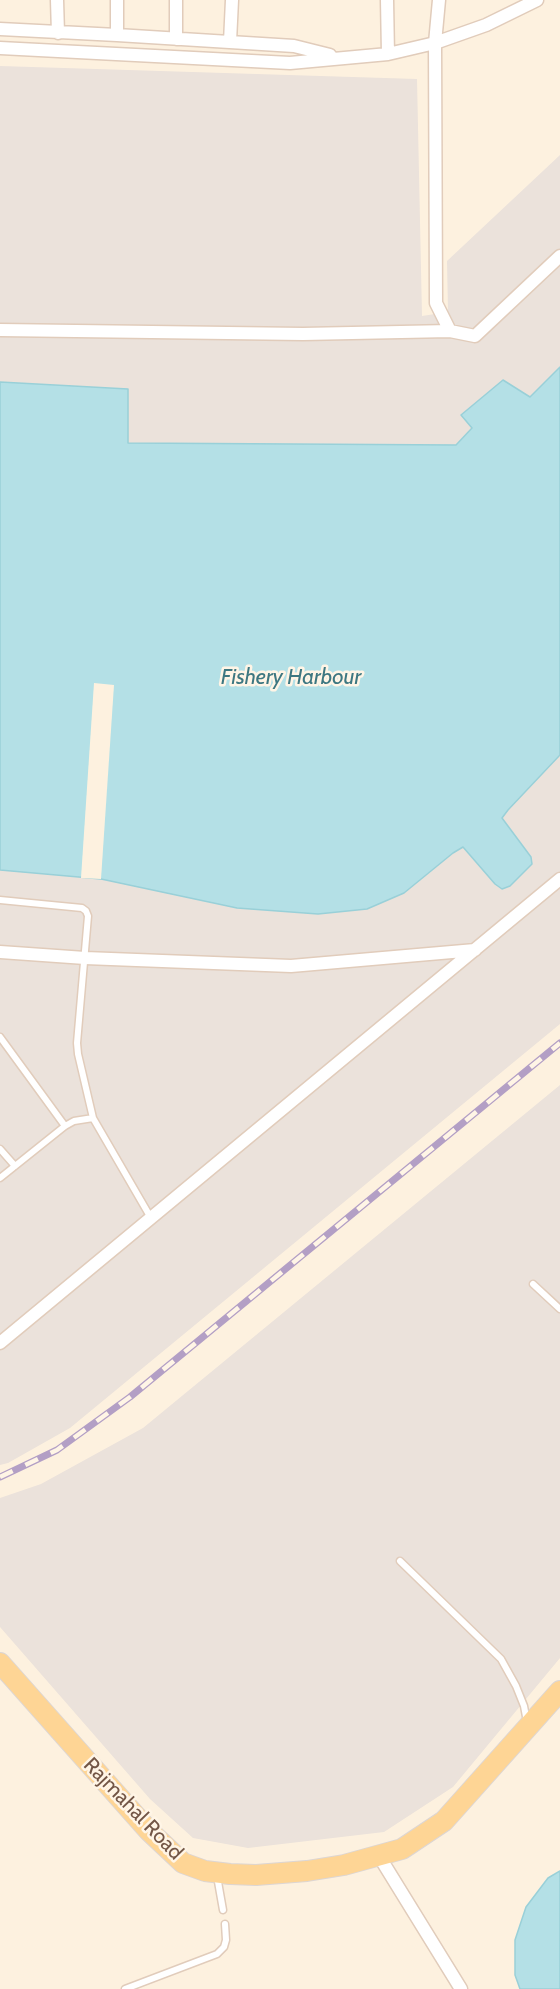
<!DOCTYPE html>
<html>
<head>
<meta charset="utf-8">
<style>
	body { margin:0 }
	canvas { display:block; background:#fdf1df }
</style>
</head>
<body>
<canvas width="560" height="1989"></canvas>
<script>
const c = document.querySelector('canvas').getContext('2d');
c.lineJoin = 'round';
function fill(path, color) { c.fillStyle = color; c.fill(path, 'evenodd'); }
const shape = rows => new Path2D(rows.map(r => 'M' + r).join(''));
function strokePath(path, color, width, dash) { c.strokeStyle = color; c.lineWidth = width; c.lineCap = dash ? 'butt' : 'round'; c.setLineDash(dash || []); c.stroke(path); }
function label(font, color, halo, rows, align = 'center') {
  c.font = font + ' Cabin,sans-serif'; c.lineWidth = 5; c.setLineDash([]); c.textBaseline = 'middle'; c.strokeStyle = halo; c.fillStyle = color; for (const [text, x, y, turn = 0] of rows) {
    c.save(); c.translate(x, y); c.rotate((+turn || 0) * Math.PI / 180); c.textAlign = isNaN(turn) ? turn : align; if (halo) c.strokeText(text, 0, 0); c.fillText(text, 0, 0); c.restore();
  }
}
fill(shape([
	[0,66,417,79,422,316,448,312,447,261,560,155,560,367,530,397,503,380,461,415,472,428,456,445,127,443,127,389,0,382],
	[560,755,560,1024,70,1428,8,1463,0,1465,0,870,101,879,237,908,367,909,404,893,453,853,463,847,495,884,506,824,502,818,508,810],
	[560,1085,560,1658,453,1787,384,1832,248,1848,193,1838,150,1799,0,1627,0,1498,41,1484,143,1428]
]), '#ebe2db');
const water = shape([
	[560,367,560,755,508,810,502,818,531,857,532,864,510,886,502,889,495,884,463,847,453,853,404,893,367,909,318,914,237,908,101,879,0,870,0,382,128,389,128,443,456,445,472,428,461,415,503,380,530,397,560,367],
	[560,1871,560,1989,520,1989,515,1975,515,1940,526,1907,548,1878,560,1871]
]);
fill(water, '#b4e0e6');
strokePath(water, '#99d0d8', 1.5);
fill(shape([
	[94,683,114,685,101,879,81,878]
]), '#fdf1df');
const lane = shape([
	[0,900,82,908,86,911,88,916,77,1043,78,1054,93,1118,151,1218],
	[0,1037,65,1126],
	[0,1149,15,1166],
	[0,1178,65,1126,74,1121,93,1118],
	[533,1284,560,1309],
	[400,1561,501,1659,516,1686,524,1706,527,1722],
	[217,1876,223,1910],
	[125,1989,217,1954,224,1947,226,1940,225,1924]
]);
const street = shape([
	[57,0,58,33],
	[117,0,117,35],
	[176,0,176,39],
	[387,0,388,54],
	[439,0,435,43,436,303,450,331,475,336,560,256],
	[0,29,117,35,294,46,330,55],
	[230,42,232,0],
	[0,48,290,63,388,54,435,43,486,25,537,0],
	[0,330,303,334,450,331],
	[0,952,85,958,291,966,475,950],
	[0,1343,560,879],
	[379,1856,461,1989]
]);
const primary = shape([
	[0,1663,149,1831,183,1863,205,1871,230,1874,256,1875,307,1871,344,1865,402,1849,444,1821,560,1691]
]);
strokePath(lane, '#e1ccbb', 9);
strokePath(street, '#e1ccbb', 15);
strokePath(primary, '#ddd6d3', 22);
strokePath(lane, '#fff', 6);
strokePath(street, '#fff', 12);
strokePath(primary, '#fed595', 20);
const rail = shape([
	[0,1477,57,1450,130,1397,560,1043]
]);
strokePath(rail, '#b39fc5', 7);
strokePath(rail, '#fff5e6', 4.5, [14]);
label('21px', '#735646', '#fff5e6', [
	["Rajmahal Road",133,1809,46]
]);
label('italic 22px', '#3d7781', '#fff5e6', [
	["Fishery Harbour",291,678]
]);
</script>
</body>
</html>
